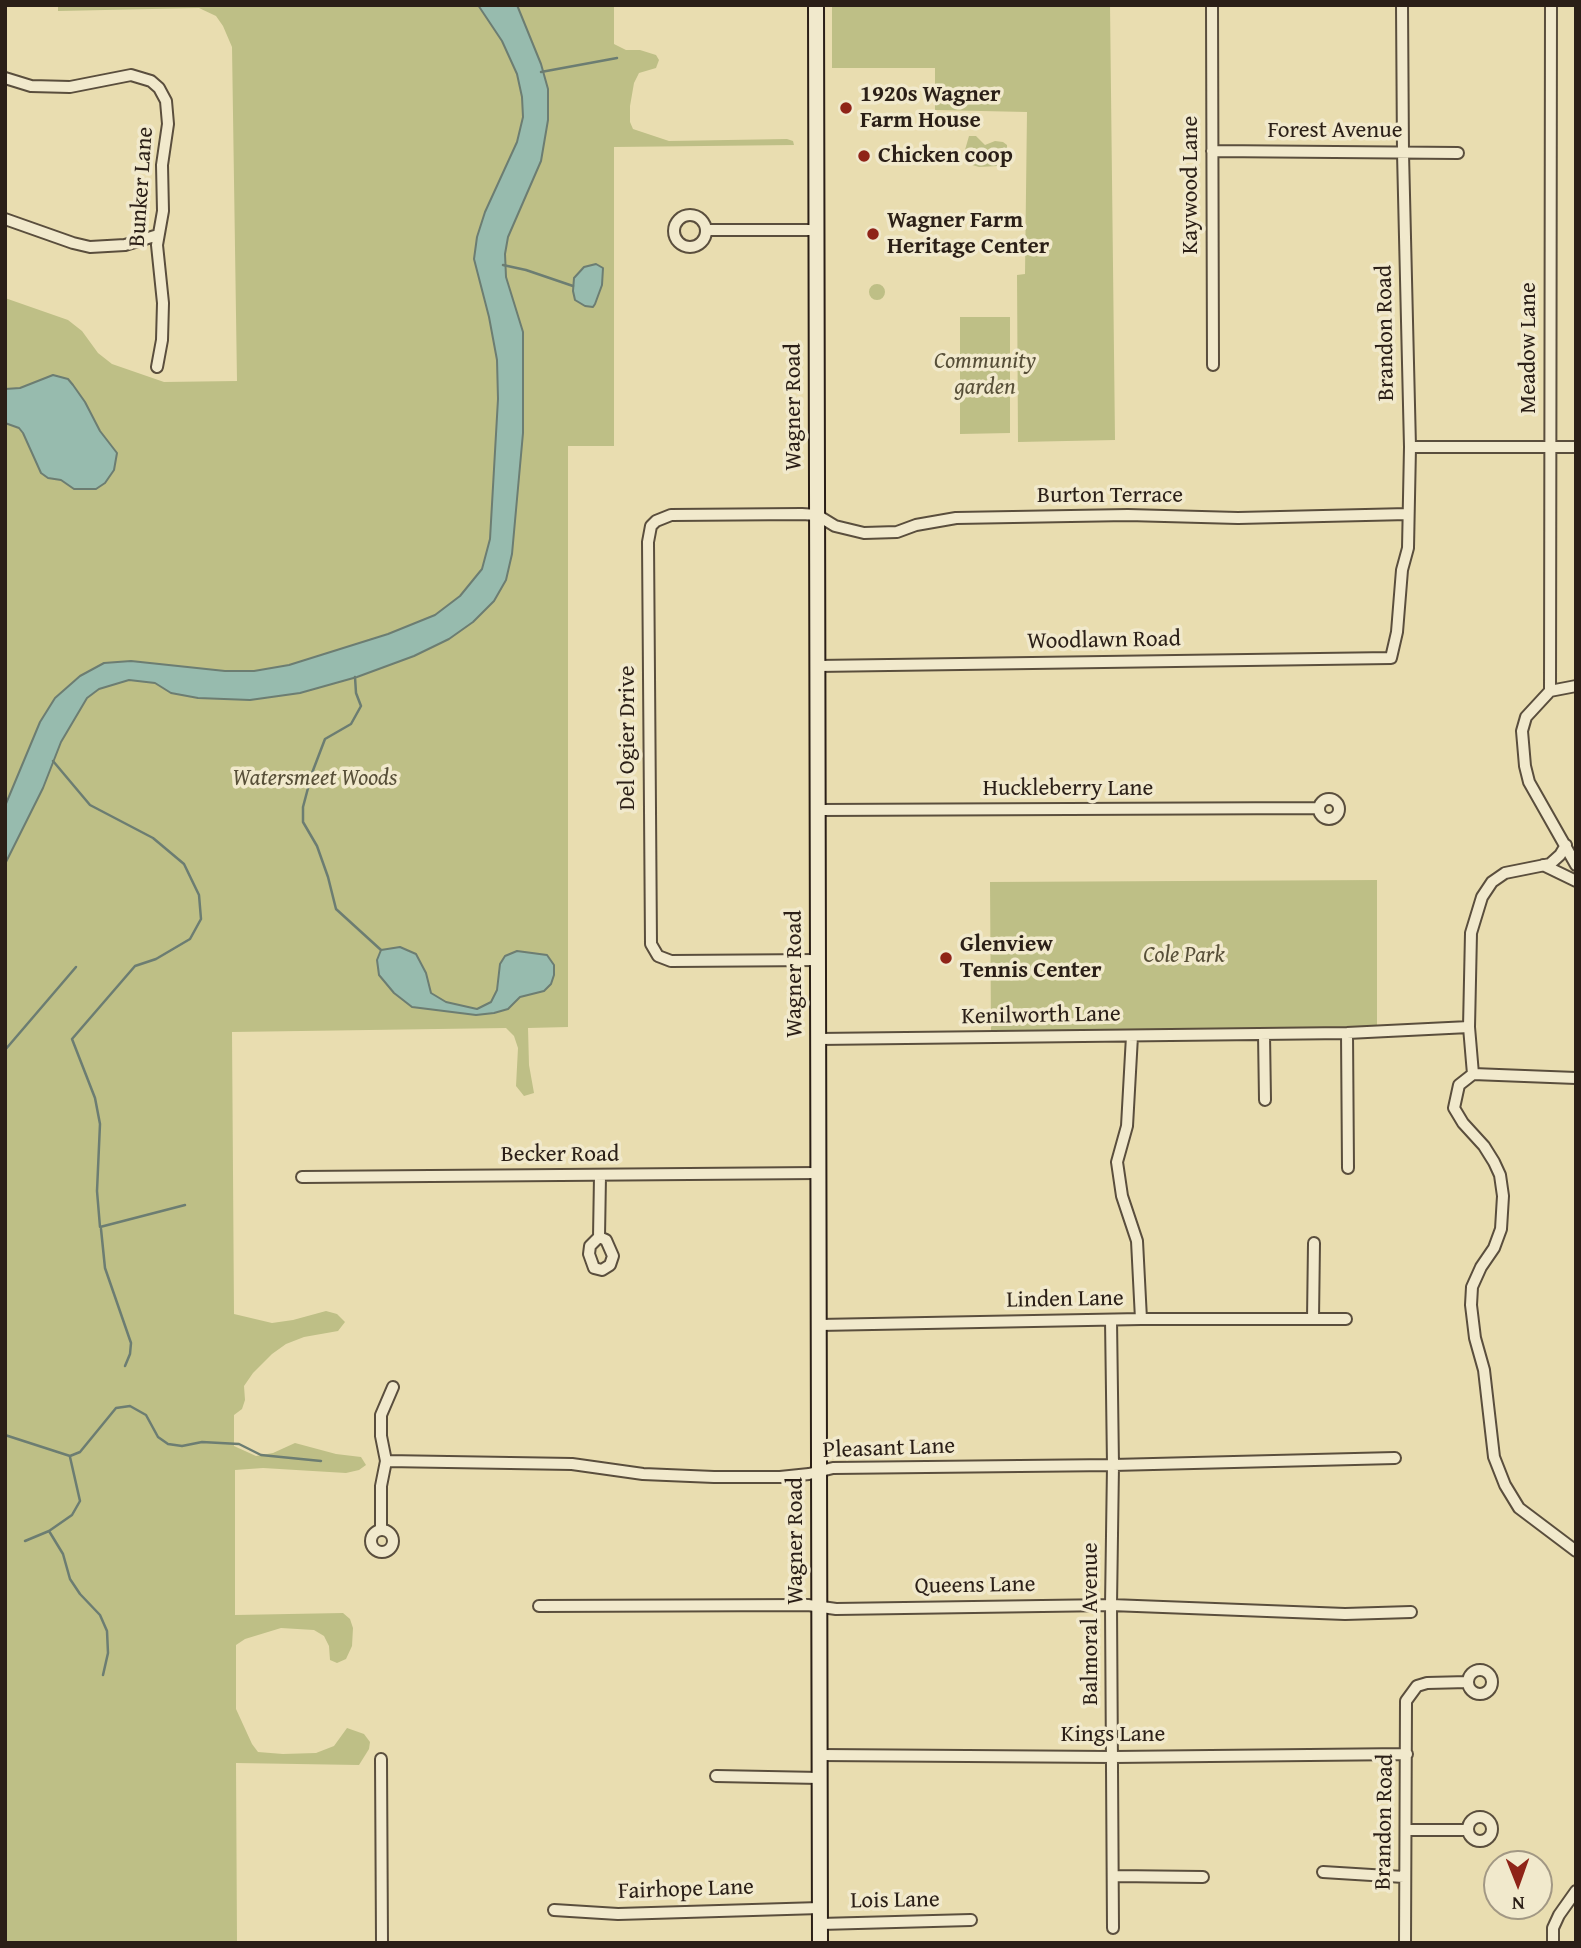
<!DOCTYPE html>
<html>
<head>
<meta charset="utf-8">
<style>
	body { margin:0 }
	#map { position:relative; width:1581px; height:1948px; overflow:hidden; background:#e9ddb0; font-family:"Gentium Book Plus",serif }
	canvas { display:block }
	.frame { position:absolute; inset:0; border:7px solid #2b1f17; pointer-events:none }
	.north { position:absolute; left:1483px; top:1850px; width:70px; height:70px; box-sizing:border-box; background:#f1e9cc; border:2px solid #a29884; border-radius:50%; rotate:179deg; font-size:19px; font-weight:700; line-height:28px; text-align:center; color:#2b1f17 }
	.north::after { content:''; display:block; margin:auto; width:24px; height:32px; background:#8f2418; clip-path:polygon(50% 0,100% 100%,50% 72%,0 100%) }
</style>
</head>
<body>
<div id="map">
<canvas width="1581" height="1948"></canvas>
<div class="frame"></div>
<div class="north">N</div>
</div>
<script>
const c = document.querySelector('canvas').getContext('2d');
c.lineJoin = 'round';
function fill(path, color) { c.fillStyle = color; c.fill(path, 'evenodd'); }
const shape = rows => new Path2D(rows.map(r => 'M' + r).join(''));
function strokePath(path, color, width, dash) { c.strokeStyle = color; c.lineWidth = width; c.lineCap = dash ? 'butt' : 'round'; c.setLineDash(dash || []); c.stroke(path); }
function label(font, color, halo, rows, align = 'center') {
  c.font = font + ' "Gentium Book Plus",serif'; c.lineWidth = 7; c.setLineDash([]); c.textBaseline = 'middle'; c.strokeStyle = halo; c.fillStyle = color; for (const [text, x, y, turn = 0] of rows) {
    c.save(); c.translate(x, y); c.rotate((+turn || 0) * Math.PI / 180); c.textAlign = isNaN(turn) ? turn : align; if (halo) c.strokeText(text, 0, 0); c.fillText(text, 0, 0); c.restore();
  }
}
fill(shape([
	[58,5,614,5,614,44,626,50,640,50,656,55,659,60,656,68,639,73,634,83,630,106,630,122,633,129,669,141,787,139,793,141,794,145,614,147,614,446,568,446,568,1027,528,1028,529,1065,534,1093,524,1096,516,1086,518,1048,514,1036,506,1028,232,1032,234,1314,272,1323,293,1320,326,1311,337,1314,345,1322,338,1331,304,1337,286,1344,272,1354,253,1373,244,1386,245,1400,242,1409,234,1415,234,1446,256,1456,273,1453,295,1443,336,1454,361,1457,366,1465,359,1470,346,1473,263,1468,235,1470,235,1615,343,1613,350,1619,353,1628,352,1646,346,1659,337,1663,330,1660,329,1646,324,1636,314,1630,281,1628,245,1639,236,1645,236,1709,252,1744,258,1752,283,1754,316,1753,334,1746,347,1728,364,1734,370,1742,369,1749,359,1765,236,1763,237,1943,5,1943,5,298,68,320,82,331,98,353,112,364,164,382,237,381,232,47,223,26,216,16,199,8,58,11],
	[832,5,1110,5,1115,440,1018,442,1017,275,1025,274,1027,112,935,110,935,68,832,68],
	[969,136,976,136,985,145,995,141,1003,142,1007,145,1007,155,1000,161,998,166,979,167,969,164,963,157],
	'869 292a8 8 0 1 1 16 0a8 8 0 1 1-16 0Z',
	[960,317,1010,317,1010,433,960,434],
	[1377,880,1377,1030,991,1031,990,882]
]), '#bebf86');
const water = shape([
	[478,5,517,5,541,64,548,89,548,120,541,161,508,237,505,254,506,277,523,332,523,433,512,554,506,580,494,601,473,622,449,639,414,656,357,677,300,693,250,700,198,698,171,693,155,683,129,680,99,689,87,698,61,742,43,788,5,864,5,806,40,722,55,698,80,676,104,663,131,661,225,671,254,671,289,665,388,634,435,615,460,596,482,569,490,539,498,399,497,360,489,317,474,259,477,237,485,212,517,142,523,117,522,97,517,74,502,41,478,5],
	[596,264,603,268,602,285,595,304,593,307,585,306,575,300,573,291,574,278,584,267,596,264],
	[53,375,68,379,73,385,85,402,100,431,117,453,114,470,105,483,96,489,74,489,61,480,48,478,41,473,23,433,19,428,5,423,5,389,20,388,53,375],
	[400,947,416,954,426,973,431,993,446,1002,477,1009,491,1002,497,990,500,964,505,956,517,951,547,955,554,965,554,975,551,984,544,991,520,997,508,1009,494,1013,476,1015,412,1007,394,993,379,975,377,960,381,950,400,947]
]);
fill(water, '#97bbae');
strokePath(water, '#6c7d72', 2);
strokePath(shape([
	[541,72,617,58],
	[503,265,526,270,573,286],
	[355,677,356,693,361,706,351,724,325,739,312,773,303,807,303,822,317,846,328,877,336,909,381,950],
	[53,761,90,805,153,838,184,864,199,895,201,919,190,939,156,959,135,966,72,1039,95,1098,100,1124,97,1191,100,1227,185,1205],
	[5,1050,76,967],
	[101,1229,105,1268,131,1343,130,1354,125,1366],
	[5,1435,70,1456,80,1452,116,1408,130,1406,146,1415,158,1437,168,1444,182,1446,202,1442,239,1444,261,1455,321,1461],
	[49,1531,63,1554,70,1579,80,1594,100,1615,107,1631,108,1653,103,1675],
	[25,1541,49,1531,72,1515,80,1501,70,1457]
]), '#6c7d72', 2.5);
const street = shape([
	[1212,5,1213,365],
	[5,78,31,86,70,87,131,75,151,81,159,88,166,101,168,124,162,165,163,211,157,245,163,303,162,340,157,367],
	[1212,151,1458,153],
	'674 231a16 16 0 1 1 32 0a16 16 0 1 1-32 0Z',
	[5,219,73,243,90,247,125,245,158,235],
	[706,230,816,230],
	[1410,447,1576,447],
	[817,666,1391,658,1397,632,1402,570,1408,548,1410,447,1403,153,1402,5],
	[1576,686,1550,691,1526,717,1522,731,1525,766,1529,782,1576,865],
	[1550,691,1551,5],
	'1319 809a10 10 0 1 1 20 0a10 10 0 1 1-20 0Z',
	[818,810,1319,808],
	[1566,845,1560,855,1550,864,1505,873,1492,882,1482,897,1471,933,1469,1027,1473,1074,1459,1085,1454,1108,1463,1123,1484,1146,1494,1162,1500,1175,1503,1196,1501,1229,1494,1248,1481,1267,1472,1287,1471,1305,1475,1338,1484,1370,1494,1457,1505,1485,1519,1508,1576,1551],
	[1543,865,1576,881],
	[818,960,671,961,658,956,651,944,648,542,651,526,656,521,671,515,802,514,817,515,835,526,864,533,897,532,916,525,956,518,1128,515,1238,518,1408,514],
	[1347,1033,1348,1168],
	[1264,1034,1265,1100],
	[1132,1036,1127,1126,1117,1162,1122,1196,1137,1241,1141,1319],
	[818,1039,1347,1033,1469,1027],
	[1473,1074,1576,1078],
	[302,1177,818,1173],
	[599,1237,606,1240,613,1256,610,1265,602,1270,594,1268,589,1254,590,1246,599,1237,600,1176],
	[1313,1319,1314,1243],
	[1111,1320,1113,1465,1111,1605,1113,1928],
	[819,1325,1141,1319,1346,1319],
	[386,1461,572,1464,643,1474,714,1477,780,1477,809,1474,833,1468,1113,1465,1395,1458],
	[381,1529,381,1486,386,1461,381,1436,381,1415,393,1387],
	'371 1541a11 11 0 1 1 22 0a11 11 0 1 1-22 0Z',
	[539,1606,808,1605,836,1609,1111,1605,1345,1614,1411,1612],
	'1468 1682a12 12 0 1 1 24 0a12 12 0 1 1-24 0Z',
	[820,1755,1113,1757,1407,1754],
	[381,1759,382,1943],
	[716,1776,820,1778],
	'1468 1829a12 12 0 1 1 24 0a12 12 0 1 1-24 0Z',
	[1407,1830,1468,1830],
	[1323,1872,1404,1877],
	[1114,1876,1203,1877],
	[554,1910,618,1914,820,1908],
	[820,1924,971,1920],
	[1405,1943,1406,1701,1417,1686,1427,1683,1468,1682],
	[1553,1943,1553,1928,1559,1915,1576,1891]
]);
const secondary = shape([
	[816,5,820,1943]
]);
strokePath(street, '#5a4e3d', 14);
strokePath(secondary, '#2b1f17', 18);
strokePath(street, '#f1e9cc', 10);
strokePath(secondary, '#f1e9cc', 14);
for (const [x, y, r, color] of [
	[846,108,7,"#8f2418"],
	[864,156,7,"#8f2418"],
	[873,234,7,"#8f2418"],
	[946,958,7,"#8f2418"]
]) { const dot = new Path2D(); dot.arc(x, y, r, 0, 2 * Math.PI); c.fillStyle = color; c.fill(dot); strokePath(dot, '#f1e9cc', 2.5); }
label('bold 23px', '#2b1f17', '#f1e9cc', [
	["1920s Wagner",860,95],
	["Farm House",860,121],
	["Chicken coop",878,156],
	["Wagner Farm",887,221],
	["Heritage Center",887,247],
	["Glenview",960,945],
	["Tennis Center",960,971]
], 'left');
label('23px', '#2b1f17', '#f1e9cc', [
	["Forest Avenue",1335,131],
	["Kaywood Lane",1191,185,-90],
	["Bunker Lane",142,187,-86],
	["Brandon Road",1386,333,-91],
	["Meadow Lane",1529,348,-90],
	["Wagner Road",794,407,-90],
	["Burton Terrace",1110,496],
	["Woodlawn Road",1104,641,-1],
	["Del Ogier Drive",628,738,-90],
	["Huckleberry Lane",1068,789],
	["Wagner Road",795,974,-90],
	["Kenilworth Lane",1041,1016,-1],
	["Becker Road",560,1155],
	["Linden Lane",1065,1300,-1],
	["Pleasant Lane",889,1449,-2],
	["Wagner Road",796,1541,-90],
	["Queens Lane",975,1586,-1],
	["Balmoral Avenue",1091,1624,-90],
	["Kings Lane",1113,1735],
	["Brandon Road",1385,1822,-89],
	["Fairhope Lane",686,1890,-2],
	["Lois Lane",895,1901,-1]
]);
label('italic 23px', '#574f38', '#f1e9cc', [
	["Community",985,362],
	["garden",985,388],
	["Watersmeet Woods",315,779],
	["Cole Park",1184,956]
]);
</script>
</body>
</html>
